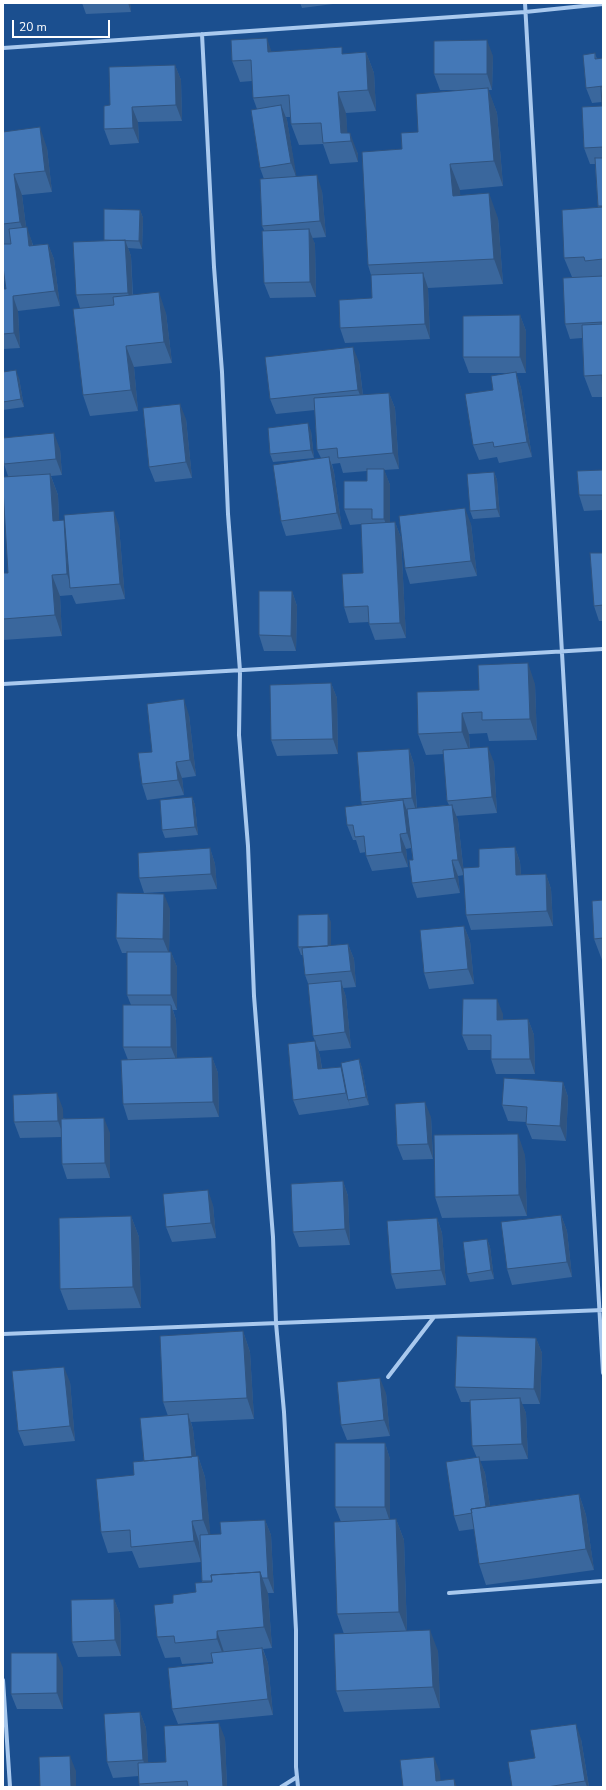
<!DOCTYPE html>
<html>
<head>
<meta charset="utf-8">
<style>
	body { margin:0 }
	#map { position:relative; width:606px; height:1790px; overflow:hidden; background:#1b4f8f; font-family:"Nunito Sans",sans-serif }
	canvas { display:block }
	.frame { position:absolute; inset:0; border:4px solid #fff; pointer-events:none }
	.scale { position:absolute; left:12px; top:20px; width:98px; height:18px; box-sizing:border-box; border:2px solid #fff; border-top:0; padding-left:5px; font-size:12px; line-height:14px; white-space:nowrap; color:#fff; -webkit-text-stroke:3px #1b4f8f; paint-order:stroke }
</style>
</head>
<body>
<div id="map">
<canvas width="606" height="1790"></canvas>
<div class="frame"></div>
<div class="scale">20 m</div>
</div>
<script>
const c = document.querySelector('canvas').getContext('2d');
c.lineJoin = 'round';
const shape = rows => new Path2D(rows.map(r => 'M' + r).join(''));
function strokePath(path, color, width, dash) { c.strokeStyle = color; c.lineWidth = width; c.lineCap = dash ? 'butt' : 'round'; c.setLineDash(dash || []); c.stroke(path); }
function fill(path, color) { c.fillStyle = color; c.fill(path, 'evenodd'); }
strokePath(shape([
	[525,3,603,1373],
	[202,34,214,267,222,372,228,514,240,671,239,735,248,846,254,996,273,1237,276,1323,284,1412,296,1630,296,1767,298,1787],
	[3,48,525,12,603,4],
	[3,684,603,649],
	[3,1334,603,1310],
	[388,1377,434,1317],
	[449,1593,603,1581],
	[3,1680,10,1787],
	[281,1787,297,1777]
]), '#a9c9ee', 4);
fill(shape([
	[82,3,130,3,131,12,86,14],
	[300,3,333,3,333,4,302,8],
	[272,52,344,54,366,52,374,73,376,111,346,113,347,133,358,154,358,162,330,164,323,144,299,145,291,124,291,117,286,117,287,120,296,177,322,191,326,237,312,238,315,244,316,297,270,298,264,283,264,230,262,226,264,179,260,168,257,109,253,98,252,81,240,82,232,61],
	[595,53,597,59,603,58,603,397,592,397,584,376,582,338,570,339,565,324,572,277,564,258,598,208,595,164,590,164,584,148,602,106,602,102,592,103,586,88],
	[493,56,492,90,488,90,497,113,503,186,460,190,460,195,498,218,503,284,428,288,430,339,345,343,340,328,372,298,371,275,368,265,402,149,418,132,467,90,440,90,434,74],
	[175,65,181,80,182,121,138,122,139,143,110,145,104,129,110,105],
	[3,132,47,148,52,192,22,195,26,227,32,242,33,245,48,244,54,259,60,306,18,311,20,348,3,349,3,289,6,289,3,267],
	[140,210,143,218,142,249,128,248,131,256,133,295,166,313,172,363,134,367,138,411,90,416,83,395,80,308,76,295,104,241,104,240],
	[520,315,526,331,526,373,516,373,521,388,532,457,499,463,497,457,479,460,473,445,514,373,469,373,463,357],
	[359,362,363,395,389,393,395,408,399,469,384,470,390,485,390,523,395,522,401,538,406,638,375,640,369,624,369,622,349,623,344,607,363,573,361,524,350,525,344,509,367,481,367,471,343,473,340,463,332,464,334,472,342,529,286,536,281,521,321,458,317,450,315,410,276,414,270,399],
	[3,372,19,378,24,407,3,410],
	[186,419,192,478,155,482,149,467],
	[311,431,314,458,273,462,270,454],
	[60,449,62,475,51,476,58,495,59,520,65,522,119,526,125,599,76,604,72,595,60,596,62,636,3,640,3,573,8,573,8,476,4,464],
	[603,470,603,510,584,511,579,495],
	[494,472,497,480,500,517,473,519,470,511],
	[471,524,477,576,410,584,405,568],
	[603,553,603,621,599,621,594,606],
	[292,591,297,606,296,651,264,651,259,635],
	[331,683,337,698,338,754,277,756,271,740],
	[535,684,537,740,489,741,487,733,469,734,470,748,494,762,497,813,456,816,458,820,464,874,479,867,515,847,520,862,521,875,546,874,551,889,553,926,471,930,466,915,464,875,458,876,460,893,417,898,412,883,413,860,411,848,406,849,408,867,372,871,366,856,366,852,360,853,356,840,353,840,347,825,362,805,361,802,409,749,414,764,417,808,449,805,447,801,444,754,426,755,418,734,479,690],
	[189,715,196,776,182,778,184,795,147,800,142,784,152,752],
	[192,797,195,805,198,835,165,838,162,830],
	[210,848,215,864,217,889,144,893,139,878],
	[603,900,603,960,602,960,594,939],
	[170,909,169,952,171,952,177,967,177,1010,173,1010,176,1020,177,1058,212,1057,218,1073,219,1117,128,1120,123,1104,128,1060,123,1047,131,1005,127,995,127,953,122,953,116,938],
	[331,922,331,946,348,944,354,959,356,987,343,988,346,997,351,1048,319,1051,313,1036,309,986,305,975,303,955,301,955,298,947],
	[464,926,470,941,474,984,429,989,424,973],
	[503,1014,503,1020,528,1019,534,1035,535,1074,496,1074,491,1059,491,1050,468,1050,462,1035],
	[315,1041,320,1056,322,1068,344,1075,359,1059,362,1068,369,1105,351,1108,299,1115,293,1100],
	[563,1082,568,1097,566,1141,532,1139,526,1124,526,1122,508,1121,502,1105],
	[63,1109,63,1118,110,1133,110,1178,67,1179,62,1164,62,1137,20,1138,14,1122],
	[431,1117,433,1159,403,1160,397,1145],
	[525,1155,527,1216,442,1218,435,1197],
	[343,1181,348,1196,350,1245,299,1247,293,1232],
	[213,1205,216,1238,172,1242,166,1227],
	[561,1215,567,1231,572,1277,512,1285,507,1269],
	[131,1216,139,1237,141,1308,68,1310,60,1289],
	[437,1218,442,1233,446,1285,396,1289,391,1274],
	[487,1239,490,1247,494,1279,470,1282,467,1274],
	[243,1331,250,1352,254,1419,191,1422,193,1429,196,1457,198,1456,205,1477,210,1534,221,1534,265,1520,271,1535,274,1593,268,1593,272,1648,263,1649,268,1663,273,1715,178,1724,172,1709,213,1663,212,1662,182,1664,180,1657,165,1658,157,1637,173,1603,196,1592,202,1583,201,1562,139,1568,132,1551,108,1553,101,1532,134,1475,144,1461,168,1416,163,1402],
	[536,1338,542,1353,540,1404,522,1404,526,1413,528,1459,480,1461,485,1473,490,1506,579,1494,586,1515,594,1570,486,1585,479,1564,474,1529,459,1531,454,1516,477,1458,472,1446,470,1402,461,1402,455,1387],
	[70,1382,75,1441,24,1446,18,1431],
	[386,1393,390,1436,347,1440,341,1425],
	[385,1443,390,1459,390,1520,396,1519,404,1540,407,1631,438,1651,440,1708,344,1712,336,1691,344,1634,337,1614,341,1522,335,1507],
	[114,1599,120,1614,121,1656,78,1657,72,1642],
	[63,1668,63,1709,17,1709,11,1694],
	[140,1712,146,1728,148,1763,166,1762,225,1738,227,1787,140,1787,139,1784,139,1776,113,1778,107,1762],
	[581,1739,589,1787,512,1787,535,1758]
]), '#3a679d');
fill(shape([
	[128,3,130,3,131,12],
	[267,38,274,59,268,52],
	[487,40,493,56,492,90,487,74],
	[366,52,374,73,376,111,368,90],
	[175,65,181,80,182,121,176,105],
	[488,88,497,113,503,186,494,161],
	[338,92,346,113,348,141,341,133],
	[281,105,287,120,297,179,291,163],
	[132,107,138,122,139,143,133,128],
	[40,127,47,148,52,192,45,171],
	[350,133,358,154,358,162,351,141],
	[450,164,460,190,462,221,453,196],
	[14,174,22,195,28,243,20,222],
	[317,175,322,191,326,237,320,221],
	[489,193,498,218,503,284,494,259],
	[140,210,143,218,142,249,139,241],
	[27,227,32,242,35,261,29,246],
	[309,229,315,244,316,297,310,282],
	[125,240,131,256,133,308,128,293],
	[48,244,54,259,60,306,55,291],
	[423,273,428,288,430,339,425,324],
	[159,292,166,313,172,363,164,342],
	[13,296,18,311,20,348,14,333],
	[520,315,526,331,526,373,520,357],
	[126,346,134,367,138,411,131,390],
	[353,347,359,362,364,405,358,390],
	[16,370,19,378,24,407,21,399],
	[516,372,521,388,532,457,527,442],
	[389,393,395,408,399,469,393,453],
	[180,404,186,419,192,478,186,462],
	[308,423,311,431,314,458,311,450],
	[54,433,60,449,62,475,56,459],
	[329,457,334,472,342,529,337,513],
	[384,469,390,485,390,534,384,519],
	[494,472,497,480,500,517,497,509],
	[50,474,58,495,60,542,53,521],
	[465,508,471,524,477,576,471,561],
	[114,511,119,526,125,599,120,584],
	[64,520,72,541,72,588,67,574],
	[395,522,401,538,406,638,400,623],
	[52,575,60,596,62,636,55,615],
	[292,591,297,606,296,651,291,636],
	[528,663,535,684,537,740,530,719],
	[331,683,337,698,338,754,333,739],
	[184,699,189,715,196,776,190,760],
	[462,713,469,734,470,753,462,732],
	[488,747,494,762,497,813,492,797],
	[409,749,414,764,417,814,412,798],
	[176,762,182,778,184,795,178,780],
	[192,797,195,805,198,835,195,827],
	[403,800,409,816,412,848,407,833],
	[452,805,458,820,464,875,458,860],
	[400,834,406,849,408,867,402,852],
	[515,847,520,862,522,890,516,875],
	[210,848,215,864,217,889,211,874],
	[452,860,458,876,460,893,455,878],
	[546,874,551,889,553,926,547,911],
	[164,894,170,909,169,954,163,939],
	[328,914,331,922,331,955,328,947],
	[464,926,470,941,474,984,468,969],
	[348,944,354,959,356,987,351,971],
	[171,952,177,967,177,1010,171,995],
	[341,981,346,997,351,1048,345,1032],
	[497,999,503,1014,503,1036,497,1020],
	[171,1005,176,1020,177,1062,171,1047],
	[528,1019,534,1035,535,1074,530,1059],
	[315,1041,320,1056,324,1084,318,1069],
	[212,1057,218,1073,219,1117,213,1102],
	[359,1059,362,1068,369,1105,366,1097],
	[341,1067,346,1082,348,1100,351,1108,346,1093],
	[563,1082,568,1097,566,1141,560,1126],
	[57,1093,63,1109,64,1137,58,1121],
	[425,1102,431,1117,433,1159,428,1144],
	[104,1118,110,1133,110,1178,105,1163],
	[518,1134,525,1155,527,1216,519,1195],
	[343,1181,348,1196,350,1245,345,1229],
	[208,1190,213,1205,216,1238,211,1223],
	[561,1215,567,1231,572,1277,567,1262],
	[131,1216,139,1237,141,1308,133,1287],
	[437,1218,442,1233,446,1285,441,1270],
	[487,1239,490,1247,494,1279,491,1270],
	[243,1331,250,1352,254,1419,247,1398],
	[536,1338,542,1353,540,1404,534,1389],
	[64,1367,70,1382,75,1441,70,1426],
	[380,1378,386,1393,390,1436,384,1420],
	[520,1398,526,1413,528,1459,522,1444],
	[188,1414,193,1429,198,1474,192,1459],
	[385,1443,390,1459,390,1522,385,1507],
	[198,1456,205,1477,211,1541,203,1520],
	[479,1457,485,1473,493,1526,487,1511],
	[579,1494,586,1515,594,1570,586,1549],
	[396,1519,404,1540,407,1633,399,1612],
	[265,1520,271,1535,274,1593,268,1578],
	[192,1521,199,1542,201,1562,194,1541],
	[260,1572,268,1593,272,1648,264,1627],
	[114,1599,120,1614,121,1656,115,1640],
	[430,1630,438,1651,440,1708,433,1687],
	[217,1631,224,1652,225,1660,217,1639],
	[262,1648,268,1663,273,1715,268,1699],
	[57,1653,63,1668,63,1709,57,1693],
	[140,1712,146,1728,149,1775,143,1760],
	[219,1723,225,1738,227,1787,223,1787],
	[576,1724,581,1739,589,1787,587,1787,585,1781],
	[70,1756,76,1771,76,1787,71,1787],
	[434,1757,440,1772,441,1787,436,1781],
	[454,1779,457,1787,455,1787]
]), '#305480');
const building = shape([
	[267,38,268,52,342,47,342,54,366,52,368,90,338,92,341,133,350,133,351,141,323,143,321,123,291,124,289,95,253,98,251,60,232,61,231,40,267,38],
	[487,40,487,74,434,74,434,41,487,40],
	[595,53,595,59,603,58,603,86,586,88,583,55,595,53],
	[175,65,176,105,132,107,133,128,104,129,104,106,110,105,109,67,175,65],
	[601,87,603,87,603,147,584,148,582,107,602,106,601,87],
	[488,88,494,161,450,164,453,196,489,193,494,259,368,265,362,152,402,149,401,133,418,132,416,94,488,88],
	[281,105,291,163,260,168,251,110,281,105],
	[40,127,45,171,14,174,20,222,3,224,3,132,40,127],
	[595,158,603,158,603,206,598,206,595,158],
	[317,175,320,221,262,226,260,179,317,175],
	[603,207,603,259,585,261,584,257,564,258,562,210,603,207],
	[104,209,140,210,139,241,104,240,104,209],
	[27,227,29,246,48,244,55,291,13,296,14,333,3,334,3,289,6,289,3,267,3,244,11,244,9,229,27,227],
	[309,229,310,282,264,283,262,231,309,229],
	[125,240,128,293,76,295,73,242,125,240],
	[423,273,425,324,340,328,339,300,372,298,371,275,423,273],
	[603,276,603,322,565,324,563,278,603,276],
	[159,292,164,342,126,346,131,390,83,395,73,309,114,305,113,297,159,292],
	[520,315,520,357,463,357,463,316,520,315],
	[603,324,603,395,602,375,584,376,582,325,603,324],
	[353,347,358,390,270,399,265,357,353,347],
	[16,370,21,399,3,402,3,372,16,370],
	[516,372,527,442,494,447,493,442,473,445,465,394,493,390,491,376,516,372],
	[389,393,393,453,338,458,337,448,317,450,314,398,389,393],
	[180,404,186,462,149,467,143,408,180,404],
	[308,423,311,450,270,454,268,428,308,423],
	[54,433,56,459,4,464,3,455,3,438,54,433],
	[329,457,337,513,281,521,273,465,329,457],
	[367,469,384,469,384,519,372,519,372,509,344,509,344,481,367,481,367,469],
	[603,470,603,495,579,495,577,471,603,470],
	[494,472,497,509,470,511,467,474,494,472],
	[50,474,53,521,64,520,67,574,52,575,55,615,3,619,3,573,8,573,3,489,3,477,50,474],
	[465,508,471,561,405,568,399,516,465,508],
	[114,511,120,584,70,588,64,515,114,511],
	[395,522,400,623,369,624,368,606,344,607,342,574,363,573,361,524,395,522],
	[590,553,603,553,603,605,594,606,590,553],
	[259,591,292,591,291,636,259,635,259,591],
	[528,663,530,719,482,720,482,712,462,713,462,732,418,734,417,692,479,690,478,665,528,663],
	[331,683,333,739,271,740,270,685,331,683],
	[184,699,190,760,176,762,178,780,142,784,138,753,152,752,147,704,184,699],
	[488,747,492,797,447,801,443,750,488,747],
	[409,749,412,798,361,802,357,752,409,749],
	[192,797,195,827,162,830,160,800,192,797],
	[403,800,407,833,400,834,402,852,366,856,364,836,355,837,353,825,347,825,345,807,403,800],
	[452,805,458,860,452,860,455,878,412,883,409,860,413,860,407,809,452,805],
	[515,847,516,875,546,874,547,911,466,915,463,868,479,867,479,849,515,847],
	[210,848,211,874,139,878,138,853,210,848],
	[117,893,164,894,163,939,116,938,117,893],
	[603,900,603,938,594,939,592,901,603,900],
	[328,914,328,946,298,947,298,915,328,914],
	[464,926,468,969,424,973,420,930,464,926],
	[348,944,351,971,305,975,302,948,348,944],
	[127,952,171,952,171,995,127,995,127,952],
	[341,981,345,1032,313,1036,308,984,341,981],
	[463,999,497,999,497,1020,528,1019,530,1059,491,1059,491,1035,462,1035,463,999],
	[123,1005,171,1005,171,1047,123,1047,123,1005],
	[315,1041,318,1069,341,1067,346,1093,293,1100,288,1044,315,1041],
	[212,1057,213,1102,123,1104,121,1060,212,1057],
	[359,1059,366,1097,348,1100,341,1063,359,1059],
	[504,1078,563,1082,560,1126,526,1124,527,1107,502,1105,504,1078],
	[57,1093,58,1121,14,1122,13,1095,57,1093],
	[425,1102,428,1144,397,1145,395,1104,425,1102],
	[104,1118,105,1163,62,1164,61,1119,104,1118],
	[518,1134,519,1195,435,1197,434,1135,518,1134],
	[343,1181,345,1229,293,1232,291,1184,343,1181],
	[208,1190,211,1223,166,1227,163,1194,208,1190],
	[561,1215,567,1262,507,1269,501,1222,561,1215],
	[131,1216,133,1287,60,1289,59,1218,131,1216],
	[437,1218,441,1270,391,1274,387,1221,437,1218],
	[487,1239,491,1270,467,1274,463,1242,487,1239],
	[243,1331,247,1398,163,1402,160,1336,243,1331],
	[457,1336,536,1338,534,1389,455,1387,457,1336],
	[64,1367,70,1426,18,1431,12,1371,64,1367],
	[380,1378,384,1420,341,1425,337,1382,380,1378],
	[520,1398,522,1444,472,1446,470,1400,520,1398],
	[188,1414,192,1457,144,1461,140,1418,188,1414],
	[335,1443,385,1443,385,1507,335,1507,335,1443],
	[198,1456,203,1520,192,1521,194,1541,131,1547,130,1530,101,1532,96,1479,134,1475,133,1462,198,1456],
	[479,1457,486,1507,471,1509,472,1513,454,1516,446,1462,479,1457],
	[579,1494,586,1549,479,1564,471,1509,579,1494],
	[396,1519,399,1612,337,1614,334,1522,396,1519],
	[265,1520,268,1578,262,1578,260,1572,211,1575,212,1581,202,1581,200,1535,221,1534,220,1522,265,1520],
	[260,1572,264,1627,217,1631,217,1639,175,1643,174,1636,157,1637,154,1605,173,1603,173,1595,196,1592,195,1583,212,1582,211,1575,260,1572],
	[114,1599,115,1640,72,1642,71,1600,114,1599],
	[430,1630,433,1687,336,1691,334,1634,430,1630],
	[262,1648,268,1699,172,1709,168,1668,213,1663,211,1653,262,1648],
	[11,1653,57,1653,57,1693,11,1694,11,1653],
	[140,1712,143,1760,107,1762,104,1714,140,1712],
	[219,1723,223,1787,188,1787,187,1781,139,1784,138,1763,166,1762,164,1726,219,1723],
	[576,1724,585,1781,547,1787,512,1787,508,1762,535,1758,530,1730,576,1724],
	[70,1756,71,1787,40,1787,39,1757,70,1756],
	[434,1757,436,1781,454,1779,455,1787,403,1787,400,1760,434,1757]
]);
fill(building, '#4478b7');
strokePath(building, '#305480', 1);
</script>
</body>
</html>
